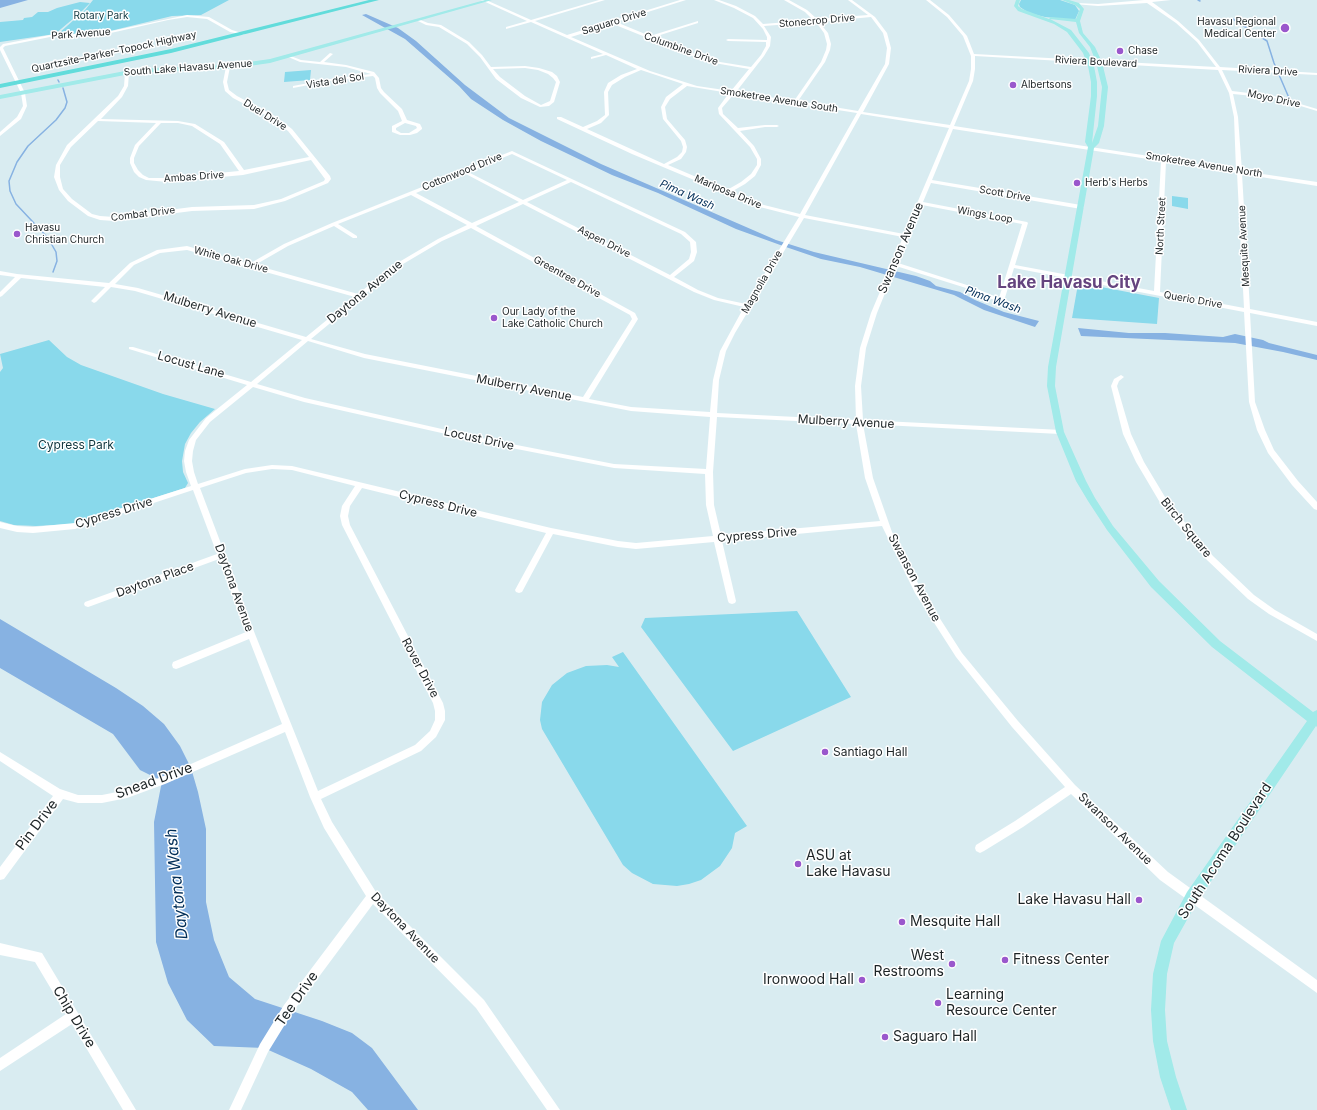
<!DOCTYPE html>
<html>
<head>
<meta charset="utf-8">
<style>
	body { margin:0 }
	canvas { display:block; background:#d9ecf1 }
</style>
</head>
<body>
<canvas width="1317" height="1110"></canvas>
<script>
const c = document.querySelector('canvas').getContext('2d');
c.lineJoin = 'round';
function fill(path, color) { c.fillStyle = color; c.fill(path, 'evenodd'); }
const shape = rows => new Path2D(rows.map(r => 'M' + r).join(''));
function strokePath(path, color, width, dash) { c.strokeStyle = color; c.lineWidth = width; c.lineCap = dash ? 'butt' : 'round'; c.setLineDash(dash || []); c.stroke(path); }
function label(font, color, halo, rows, align = 'center') {
  c.font = font + ' Inter,sans-serif'; c.lineWidth = 3; c.setLineDash([]); c.textBaseline = 'middle'; c.strokeStyle = halo; c.fillStyle = color; for (const [text, x, y, turn = 0] of rows) {
    c.save(); c.translate(x, y); c.rotate((+turn || 0) * Math.PI / 180); c.textAlign = isNaN(turn) ? turn : align; if (halo) c.strokeText(text, 0, 0); c.fillText(text, 0, 0); c.restore();
  }
}
fill(shape([
	[93,0,229,0,201,15,172,16,102,33,58,34,85,10],
	[1021,0,1060,0,1075,5,1079,11,1075,20,1045,17,1029,13,1020,7,1019,4],
	[80,2,90,3,80,13,55,34,0,42,0,22,23,20,24,18,32,17,38,12,48,12,57,8],
	[311,70,310,80,284,82,285,72],
	[1172,196,1188,198,1188,209,1172,206],
	[1078,284,1096,286,1159,298,1157,324,1072,318],
	[49,340,67,357,81,365,163,394,215,409,200,422,191,433,185,444,182,461,183,472,188,483,185,488,72,524,36,526,14,525,0,521,0,372,3,368,0,354],
	[797,611,851,697,733,751,641,627,645,618],
	[623,652,747,826,735,833,732,848,720,866,701,880,689,884,677,886,653,884,632,873,623,865,542,729,540,720,542,702,552,685,567,673,586,666,607,665,619,667,612,657]
]), '#89d9eb');
fill(shape([
	[0,0,28,0,0,8],
	[366,14,398,28,416,41,465,85,509,118,601,164,776,240,814,252,916,276,930,281,936,286,960,292,975,300,1004,312,1039,321,1035,327,984,310,954,295,860,267,821,259,783,246,736,229,658,193,612,175,541,141,503,120,471,99,459,86,405,39,362,15],
	[1078,328,1129,333,1165,333,1223,337,1235,334,1263,340,1269,343,1317,355,1317,360,1283,352,1235,343,1081,336],
	[0,619,116,688,143,706,164,724,180,746,191,768,198,792,206,829,206,902,214,940,229,977,255,999,322,1021,352,1033,372,1048,418,1110,368,1110,352,1092,311,1069,264,1048,214,1046,187,1020,168,983,156,942,154,822,162,781,140,770,113,734,0,668]
]), '#87b2e2');
strokePath(shape([
	[1198,0,1200,1],
	[1233,19,1267,41,1274,63,1289,98],
	[58,80,59,82],
	[53,272,57,261,56,252,48,238,16,204,10,191,9,181,17,162,28,146,56,120,65,108,67,102,63,88]
]), '#87b2e2', 1.5);
fill(shape([
	[481,0,486,0,531,20,599,0,605,0,535,21,567,35,680,0,686,0,616,22,650,36,698,21,698,23,654,37,702,57,720,62,751,67,761,55,766,46,766,42,728,41,726,40,728,39,767,40,767,37,763,29,753,18,734,8,714,0,719,0,736,6,755,16,763,24,813,20,805,12,784,0,789,0,807,10,817,19,868,15,848,0,852,0,875,17,887,33,891,48,889,64,863,112,950,125,969,81,971,69,971,56,963,36,947,17,926,0,930,0,949,15,967,36,974,54,1216,67,1197,42,1176,23,1147,3,1098,6,1074,4,1076,3,1098,4,1144,0,1171,0,1152,2,1178,21,1199,40,1220,67,1317,73,1317,75,1222,70,1232,91,1274,96,1317,109,1317,111,1274,98,1233,94,1238,117,1242,171,1317,182,1317,186,1242,174,1250,309,1317,322,1317,326,1250,313,1255,402,1265,430,1274,450,1298,481,1317,502,1317,510,1314,509,1292,485,1268,453,1257,430,1249,402,1244,312,1014,268,1004,301,1001,303,966,288,896,266,877,313,866,348,861,386,863,420,1062,430,1064,432,1062,434,1060,434,863,424,873,478,892,532,921,589,962,653,1018,721,1075,785,1168,872,1317,980,1317,993,1160,880,1071,794,1023,827,984,851,980,853,976,851,975,848,976,845,1015,821,1065,787,1012,727,956,657,915,593,882,526,722,541,736,601,735,603,732,604,729,603,728,601,714,542,636,549,618,547,553,534,522,592,519,593,516,592,515,590,546,533,362,488,350,506,348,516,350,525,443,703,445,711,445,720,436,737,421,751,321,799,332,822,376,892,484,1000,560,1110,547,1110,476,1008,373,904,292,1013,268,1052,241,1110,229,1110,260,1044,284,1005,366,896,324,828,310,797,285,732,165,784,127,798,102,803,78,803,63,799,4,879,0,880,0,867,53,796,0,761,0,752,60,789,78,795,102,795,127,790,159,778,282,724,249,639,179,668,176,669,173,668,172,665,173,662,246,632,219,559,91,606,88,607,85,606,84,604,85,602,217,554,193,490,75,529,33,533,17,532,0,528,0,522,17,526,33,527,75,523,191,486,186,472,184,461,185,451,189,440,206,418,247,385,129,349,129,347,133,347,251,382,302,340,135,291,111,287,96,302,94,303,91,301,105,287,21,278,2,296,0,297,0,292,15,277,0,275,0,271,17,274,109,283,130,263,157,250,187,246,249,264,284,244,332,223,512,151,685,232,696,242,697,252,694,261,674,277,698,290,718,298,746,304,799,217,756,206,632,154,557,119,557,117,561,117,583,127,597,121,605,115,604,92,608,83,621,75,637,69,606,55,591,59,591,57,603,54,531,22,506,29,506,27,527,21,481,0],
	[871,17,883,33,887,48,885,64,858,111,798,101,825,62,830,50,831,44,828,33,819,22,871,17],
	[816,22,824,33,827,44,826,50,821,62,794,101,736,92,764,56,770,46,771,37,764,26,816,22],
	[613,24,700,59,720,64,749,69,731,91,697,86,650,71,571,37,613,24],
	[975,56,1218,70,1229,93,1234,117,1236,170,1166,159,1164,158,1162,158,954,126,973,81,975,69,975,56],
	[641,70,683,84,666,97,661,107,663,119,681,141,683,147,682,152,677,157,664,164,587,129,601,123,609,115,608,92,612,85,625,77,641,70],
	[687,86,729,93,718,108,719,114,750,147,757,159,757,165,751,174,741,182,727,190,668,165,681,159,686,152,687,147,685,140,667,119,665,107,670,99,687,86],
	[734,94,857,113,800,214,760,204,731,192,745,184,755,176,761,165,761,159,754,146,740,131,765,127,777,127,779,126,777,125,765,125,738,128,723,114,722,108,734,94],
	[861,114,949,128,904,234,805,215,861,114],
	[953,129,1161,161,1154,291,1015,265,1028,223,1027,222,923,202,931,183,1081,209,1084,207,1081,205,932,180,953,129],
	[512,154,567,180,523,200,468,172,512,154],
	[1166,162,1237,173,1244,308,1160,292,1166,162],
	[464,173,519,202,472,223,416,193,464,173],
	[571,182,681,234,690,242,691,252,689,259,670,275,527,202,571,182],
	[411,195,467,225,438,239,394,265,358,294,255,265,288,246,334,226,353,238,357,238,357,236,338,224,411,195],
	[523,204,694,292,714,300,744,307,720,351,713,380,710,412,631,407,589,399,638,319,635,313,476,226,523,204],
	[922,205,1022,224,999,298,970,286,898,263,922,205],
	[804,218,903,237,871,313,860,348,855,386,856,420,717,413,719,380,726,351,735,333,804,218],
	[471,228,630,315,632,319,583,397,365,354,311,339,398,267,442,241,471,228],
	[187,250,355,297,306,337,138,288,115,284,134,265,160,253,187,250],
	[308,341,364,358,631,411,710,417,706,469,614,464,486,439,305,398,257,384,308,341],
	[253,387,304,402,486,443,614,468,705,474,706,505,713,536,636,543,618,541,551,528,292,466,272,465,245,469,198,484,194,472,192,461,193,451,196,440,210,422,253,387],
	[717,417,856,424,865,478,880,521,721,535,714,505,713,472,717,417],
	[272,469,292,470,355,486,342,506,340,516,342,525,433,703,435,711,435,720,430,731,415,745,318,791,255,634,200,488,246,473,272,469],
	[187,15,209,17,232,30,245,34,243,35,230,32,207,19,187,17,168,20,102,35,50,37,5,46,3,48,25,93,27,106,21,119,0,136,0,132,17,117,23,106,21,93,0,50,0,47,3,44,50,35,102,33,187,15],
	[418,19,428,23,441,25,469,42,482,55,491,67,525,66,539,68,552,72,557,76,560,82,554,102,549,106,540,107,521,98,496,79,480,57,467,44,439,27,426,25,418,21,418,19],
	[525,68,538,70,548,74,553,78,556,82,550,101,541,105,525,96,500,77,493,69,525,68],
	[330,53,333,54,324,62,346,65,374,72,379,78,381,88,384,92,402,109,407,120,420,124,422,128,422,129,417,133,410,135,400,135,392,132,392,126,402,121,398,111,380,93,377,88,375,78,373,76,330,81,293,88,293,86,330,79,371,74,346,67,300,62,286,56,288,55,301,60,320,62,330,53],
	[405,123,416,126,417,128,409,133,401,133,396,130,396,128,405,123],
	[228,66,230,67,227,82,229,90,237,96,275,116,292,129,330,176,331,179,328,183,285,201,254,209,192,211,114,221,100,220,88,216,68,201,59,190,54,177,56,165,67,145,118,96,124,86,125,73,127,72,129,73,128,86,122,97,101,119,178,121,195,124,224,142,244,170,309,157,288,131,271,118,233,98,225,91,223,82,226,67,228,66],
	[98,121,156,123,135,145,130,158,130,163,134,172,139,177,146,180,167,182,243,175,311,160,325,179,324,181,281,199,254,205,192,207,114,217,100,216,92,214,72,199,63,189,60,177,60,165,71,147,98,121],
	[161,123,178,123,192,126,220,144,239,171,167,178,149,178,143,175,138,170,134,163,134,158,139,146,161,123],
	[1121,375,1124,377,1119,381,1117,386,1131,434,1144,462,1168,502,1213,556,1254,595,1275,610,1317,634,1317,641,1269,614,1248,599,1207,560,1162,506,1136,462,1123,434,1111,386,1114,379,1121,375],
	[0,943,42,953,136,1110,123,1110,72,1024,0,1071,0,1058,66,1014,35,962,0,955,0,943]
]), '#fff');
fill(shape([
	[485,0,492,0,270,63,228,69,154,72,125,75,0,99,0,95,125,71,154,68,228,65,270,59,485,0],
	[1016,0,1020,0,1018,6,1022,9,1049,19,1051,17,1076,19,1080,9,1075,5,1062,0,1069,0,1079,3,1084,9,1080,21,1083,33,1095,47,1102,62,1108,87,1104,126,1099,143,1094,148,1056,367,1055,386,1064,432,1086,481,1095,498,1113,526,1159,581,1220,641,1313,712,1317,710,1317,727,1316,726,1197,902,1174,943,1167,974,1165,1010,1167,1041,1176,1077,1187,1110,1171,1110,1160,1077,1153,1041,1151,1010,1153,974,1161,941,1187,892,1307,721,1212,647,1151,587,1107,530,1088,501,1076,481,1056,432,1047,386,1048,367,1088,147,1085,142,1091,96,1091,82,1088,66,1083,53,1067,32,1054,24,1018,11,1014,6,1016,0],
	[1050,19,1076,22,1079,33,1090,47,1096,62,1102,87,1098,126,1092,143,1097,96,1097,82,1094,66,1089,53,1071,30,1050,19]
]), '#a1eae9');
fill(shape([
	[369,0,379,0,171,53,0,88,0,84,171,49,369,0]
]), '#62dcdb');
for (const [x, y, r, color] of [
	[1285,28,5,"#9a57cc"],
	[1120,51,4,"#9a57cc"],
	[1013,85,4,"#9a57cc"],
	[1077,183,4,"#9a57cc"],
	[17,234,4,"#9a57cc"],
	[494,318,4,"#9a57cc"],
	[825,752,4,"#9a57cc"],
	[798,864,4,"#9a57cc"],
	[1139,900,4,"#9a57cc"],
	[902,922,4,"#9a57cc"],
	[1005,960,4,"#9a57cc"],
	[952,964,4,"#9a57cc"],
	[862,980,4,"#9a57cc"],
	[938,1003,4,"#9a57cc"],
	[885,1037,4,"#9a57cc"]
]) { const dot = new Path2D(); dot.arc(x, y, r, 0, 2 * Math.PI); c.fillStyle = color; c.fill(dot); strokePath(dot, '#fff', 1.5); }
label('10px', '#0e353d', '#fff', [
	["Rotary Park",101,16]
]);
label('10px', '#1d2426', '#fff', [
	["Stonecrop Drive",817,21,-5],
	["Saguaro Drive",614,22,-17],
	["Park Avenue",81,34,-4],
	["Columbine Drive",681,49,20],
	["Quartzsite–Parker–Topock Highway",114,52,-12],
	["Riviera Boulevard",1096,62,3],
	["South Lake Havasu Avenue",188,68,-4],
	["Riviera Drive",1268,71,3],
	["Vista del Sol",335,81,-9],
	["Moyo Drive",1274,99,12],
	["Smoketree Avenue South",779,100,9],
	["Duel Drive",265,115,32],
	["Smoketree Avenue North",1204,165,9],
	["Cottonwood Drive",462,172,-22],
	["Ambas Drive",194,177,-4],
	["Mariposa Drive",728,192,23],
	["Scott Drive",1005,194,10],
	["Combat Drive",143,214,-7],
	["Wings Loop",985,215,10],
	["North Street",1161,226,-87],
	["Aspen Drive",604,242,27],
	["Mesquite Avenue",1244,246,-93],
	["White Oak Drive",231,260,15],
	["Greentree Drive",567,277,29],
	["Magnolia Drive",762,282,-60],
	["Querio Drive",1193,300,10]
]);
label('10px', '#1d2426', '#fff', [
	["Havasu Regional",1276,22,"right"],
	["Medical Center",1276,34,"right"],
	["Chase",1128,51],
	["Albertsons",1021,85],
	["Herb's Herbs",1085,183],
	["Havasu",25,228],
	["Christian Church",25,240],
	["Our Lady of the",502,312],
	["Lake Catholic Church",502,324]
], 'left');
label('italic 11px', '#002d57', '#fff', [
	["Pima Wash",687,195,24],
	["Pima Wash",993,300,20]
]);
label('12px', '#1d2426', '#fff', [
	["Swanson Avenue",901,248,-67],
	["Daytona Avenue",365,292,-39],
	["Mulberry Avenue",210,310,17],
	["Locust Lane",191,365,16],
	["Mulberry Avenue",524,388,11],
	["Mulberry Avenue",846,422,3],
	["Locust Drive",479,439,12],
	["Cypress Drive",438,504,14],
	["Cypress Drive",114,513,-17],
	["Birch Square",1186,528,51],
	["Cypress Drive",757,535,-5],
	["Swanson Avenue",914,578,62],
	["Daytona Place",155,580,-20],
	["Daytona Avenue",234,588,70],
	["Rover Drive",420,668,62],
	["Swanson Avenue",1115,829,44],
	["Daytona Avenue",405,928,46]
]);
label('12px', '#0e353d', '#fff', [
	["Cypress Park",76,445]
]);
label('12px', '#1d2426', '#fff', [
	["Santiago Hall",833,752]
], 'left');
label('14px', '#1d2426', '#fff', [
	["Snead Drive",154,781,-20],
	["Pin Drive",37,825,-53],
	["South Acoma Boulevard",1225,851,-57],
	["Tee Drive",297,999,-55],
	["Chip Drive",74,1017,59]
]);
label('14px', '#1d2426', '#fff', [
	["ASU at",806,856],
	["Lake Havasu",806,872],
	["Lake Havasu Hall",1131,900,"right"],
	["Mesquite Hall",910,922],
	["West",944,956,"right"],
	["Restrooms",944,972,"right"],
	["Fitness Center",1013,960],
	["Ironwood Hall",854,980,"right"],
	["Learning",946,995],
	["Resource Center",946,1011],
	["Saguaro Hall",893,1037]
], 'left');
label('italic 16px', '#002d57', '#fff', [
	["Daytona Wash",177,884,-96]
]);
label('bold 17px', '#65447f', '#fff', [
	["Lake Havasu City",1069,283]
]);
</script>
</body>
</html>
